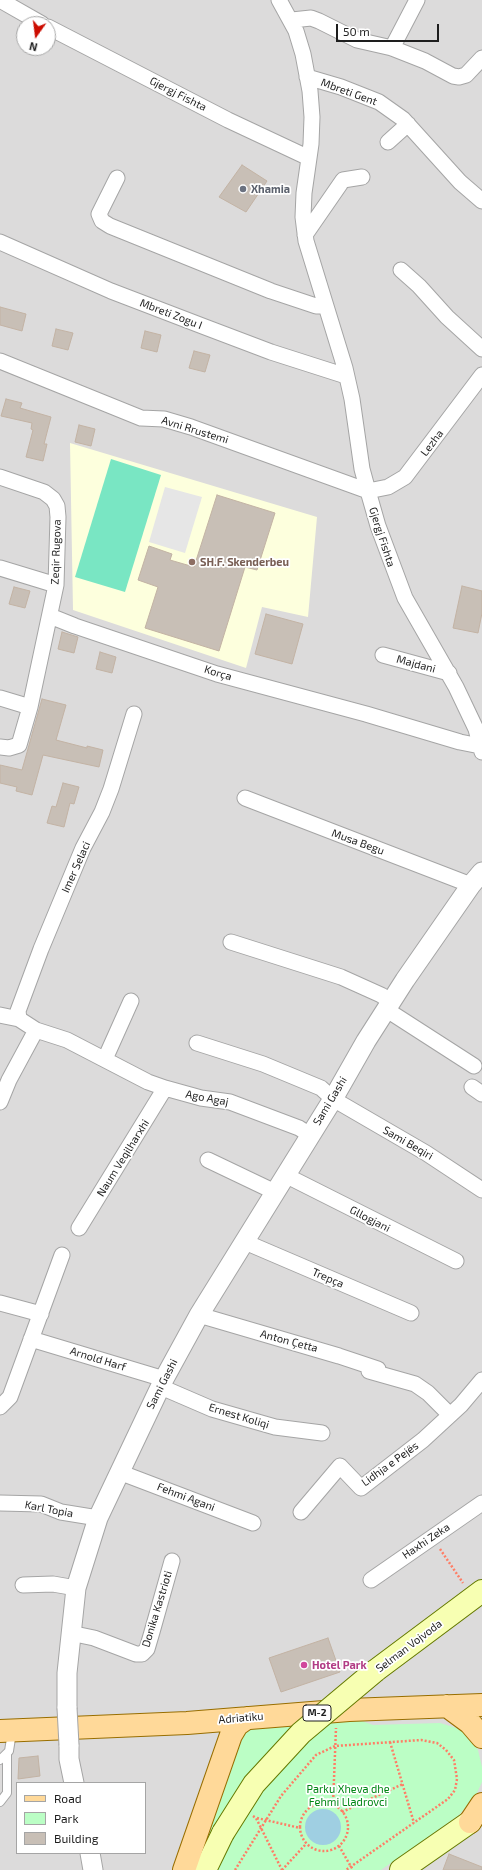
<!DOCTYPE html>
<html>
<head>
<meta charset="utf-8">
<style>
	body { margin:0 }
	#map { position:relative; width:482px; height:1870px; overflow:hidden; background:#f0ece3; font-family:"Exo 2",sans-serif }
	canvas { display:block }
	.legend { position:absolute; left:16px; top:1782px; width:130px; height:72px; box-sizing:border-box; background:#fff; border:1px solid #a5a5a5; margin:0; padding:5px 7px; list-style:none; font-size:12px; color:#1e1e1e }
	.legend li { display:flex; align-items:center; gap:8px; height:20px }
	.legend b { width:20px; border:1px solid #a5a5a5 }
	.north { position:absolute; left:16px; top:16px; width:40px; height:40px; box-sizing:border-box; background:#fff; border:1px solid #a5a5a5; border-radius:50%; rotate:194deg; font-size:11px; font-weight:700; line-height:16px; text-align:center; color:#1e1e1e }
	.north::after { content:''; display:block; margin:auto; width:14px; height:18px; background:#cc0c00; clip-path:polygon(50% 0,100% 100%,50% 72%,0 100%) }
	.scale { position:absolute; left:336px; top:24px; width:103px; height:18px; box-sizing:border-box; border:2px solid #1e1e1e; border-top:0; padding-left:5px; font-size:12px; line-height:14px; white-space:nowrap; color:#1e1e1e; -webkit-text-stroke:3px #fff; paint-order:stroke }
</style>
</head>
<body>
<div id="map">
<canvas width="482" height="1870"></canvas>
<ul class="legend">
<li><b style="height:5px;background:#ffd999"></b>Road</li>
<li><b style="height:11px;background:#bbfec5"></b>Park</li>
<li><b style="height:11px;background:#c8bfb6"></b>Building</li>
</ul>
<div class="north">N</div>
<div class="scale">50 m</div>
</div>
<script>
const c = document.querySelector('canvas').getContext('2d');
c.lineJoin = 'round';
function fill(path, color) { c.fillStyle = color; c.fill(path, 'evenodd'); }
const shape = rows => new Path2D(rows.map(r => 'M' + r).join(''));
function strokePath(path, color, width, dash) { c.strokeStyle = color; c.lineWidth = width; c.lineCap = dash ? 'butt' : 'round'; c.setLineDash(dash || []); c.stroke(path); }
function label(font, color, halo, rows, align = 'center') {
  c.font = font + ' "Exo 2",sans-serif'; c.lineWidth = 3.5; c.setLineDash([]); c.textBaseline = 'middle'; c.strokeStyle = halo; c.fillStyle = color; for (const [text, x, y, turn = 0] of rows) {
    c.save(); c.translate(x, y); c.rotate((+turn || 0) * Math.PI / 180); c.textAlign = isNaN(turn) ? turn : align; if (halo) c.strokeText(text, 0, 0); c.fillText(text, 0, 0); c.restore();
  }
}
fill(shape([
	[0,0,482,0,482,1870,0,1870],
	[24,24,48,24,48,48,24,48],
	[17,1783,145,1783,145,1853,17,1853]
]), '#dcdbdb');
fill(shape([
	[70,443,317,517,308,617,262,607,246,668,73,610]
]), '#fdffdd');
fill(shape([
	[359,1720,373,1725,440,1723,463,1730,478,1750,482,1767,482,1782,476,1795,459,1815,381,1870,199,1870,196,1859,246,1729]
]), '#bbfec5');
fill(shape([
	[111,459,161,475,125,592,75,577]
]), '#79e6c3');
fill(shape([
	[165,487,202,497,185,553,149,542]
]), '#e6e6e6');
fill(shape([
	'305 1827a18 18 0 1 1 36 0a18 18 0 1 1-36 0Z'
]), '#9fcfe2');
const building = shape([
	[242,165,267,181,246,212,219,197,242,165],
	[0,307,26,314,22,331,0,325,0,307],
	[56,329,73,333,68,350,52,346,56,329],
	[145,331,161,335,157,352,141,348,145,331],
	[194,351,210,355,205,372,189,368,194,351],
	[6,399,22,403,20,408,51,417,44,444,47,444,43,461,26,457,33,430,31,429,32,423,1,416,6,399],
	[79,425,95,429,91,446,75,442,79,425],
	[217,495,275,513,257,570,245,567,219,651,145,628,158,587,138,580,149,546,172,554,170,560,194,567,217,495],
	[462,586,482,591,482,613,478,633,453,628,462,586],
	[14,587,30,591,25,608,9,604,14,587],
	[266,614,303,624,292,664,255,654,266,614],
	[62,632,78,637,74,653,58,649,62,632],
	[100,652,116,657,112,673,96,669,100,652],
	[42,699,66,705,56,740,87,748,87,746,103,750,99,767,43,755,32,795,16,791,17,787,0,783,0,765,22,770,42,699],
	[63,783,79,787,74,804,70,803,64,827,47,823,52,806,56,807,63,783],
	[328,1638,340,1672,281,1692,269,1658,328,1638],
	[38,1756,40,1776,18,1779,19,1758,38,1756],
	[449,1854,482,1867,482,1870,443,1870,449,1854]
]);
fill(building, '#c8bfb6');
strokePath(building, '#c3b3a4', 1);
const service = shape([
	[0,1760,9,1751,12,1732],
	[0,1802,7,1793,7,1754]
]);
const minor = shape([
	[0,0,42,24],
	[279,0,296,31,303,54,310,91,312,117,311,144,304,193,303,217,306,241,345,368,352,399,362,469,368,491,378,526,405,598,456,687,476,729,482,752],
	[292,20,311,18,319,21,357,40,392,48,425,61,453,76,459,77,466,75,482,58],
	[48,27,228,120,309,158],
	[392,48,417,0],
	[307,77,341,87,379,102,403,119,460,182,482,201],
	[388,142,408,124],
	[117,178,99,214,102,221,110,226,271,291,316,306,325,306],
	[305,235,343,180,362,177],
	[0,242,111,291,205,327,271,352,346,376],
	[401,270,419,286,447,317,482,349],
	[0,361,141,418,164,419,191,427,368,491,388,487,405,477,482,375],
	[0,477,44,492,53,499,57,506,58,517,56,585,30,707,19,745,9,748,0,747],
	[0,568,56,585],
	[50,616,75,626,217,674,366,714,460,742,480,746],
	[383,655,449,673],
	[0,698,30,707],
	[245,798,471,885],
	[231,942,341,977,381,995,391,1001],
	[387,1010,474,1066],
	[0,1015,19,1019,36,1030,67,1040,148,1082,165,1088,201,1098,230,1102,299,1128,310,1135],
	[19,1019,18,1011,41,949,83,848,102,812,111,789,134,714],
	[197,1043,263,1064,321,1088,333,1099,426,1153,482,1190],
	[105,1059,131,1001],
	[472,1087,482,1094],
	[0,1102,9,1080,36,1030],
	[208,1160,275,1192],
	[285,1175,456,1261],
	[79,1228,165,1088],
	[245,1242,411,1313],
	[0,1303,41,1314],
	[199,1315,339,1356,378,1369],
	[31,1339,164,1379],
	[369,1371,415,1384,428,1393,450,1415],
	[161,1387,212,1409,275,1427,322,1433],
	[0,1407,10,1397,62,1255],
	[119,1472,253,1523],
	[0,1503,41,1504,61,1512,98,1518],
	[301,1512,340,1466,361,1488,423,1440,461,1405,482,1380],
	[371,1580,482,1503],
	[23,1585,53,1584,76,1588],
	[70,1633,94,1638,136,1654,142,1654,147,1649,152,1632,172,1561]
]);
const tertiary = shape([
	[67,1708,67,1673,76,1588,98,1518,164,1379,199,1315,333,1099,366,1041,405,980,471,885,482,872],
	[69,1745,69,1759,74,1783],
	[90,1853,93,1870]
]);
const secondary = shape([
	[375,1671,482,1591],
	[205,1870,223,1833],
	[401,1870,470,1822]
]);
const primary = shape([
	[447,1706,470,1723,482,1737],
	[0,1731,187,1723,349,1710,482,1705],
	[470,1822,482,1804],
	[184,1870,231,1735,237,1725,247,1718]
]);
strokePath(service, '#a5a5a5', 10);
strokePath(minor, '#a5a5a5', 17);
strokePath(tertiary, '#a5a5a5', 21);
strokePath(secondary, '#657a00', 24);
strokePath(primary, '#986e00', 24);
strokePath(shape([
	[440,1549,463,1583],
	[390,1742,414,1823],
	'300 1827a24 24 0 1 1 48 0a24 24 0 1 1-48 0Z',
	[333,1805,336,1728],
	[342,1812,403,1784],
	[253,1816,256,1818,282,1870],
	[257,1818,300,1828],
	[339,1846,353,1870],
	[235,1870,281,1796,316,1755,335,1746,421,1740,437,1743,446,1750,454,1760,457,1779,455,1790,448,1799,346,1870],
	[282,1870,306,1844]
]), '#ff7d65', 2.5, [2, 2]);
strokePath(service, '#fff', 8);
strokePath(minor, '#fff', 15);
strokePath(tertiary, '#fff', 19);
strokePath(secondary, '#f7ffb2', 22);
strokePath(primary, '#ffd999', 22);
const tertiaryBridge = shape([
	[67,1708,69,1745]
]);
const secondaryBridge = shape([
	[223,1833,254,1784,301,1733,375,1671]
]);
strokePath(tertiaryBridge, '#a5a5a5', 21, []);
strokePath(secondaryBridge, '#657a00', 24, []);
strokePath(tertiaryBridge, '#fff', 19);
strokePath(secondaryBridge, '#f7ffb2', 22);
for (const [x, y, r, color] of [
	[243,189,4,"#6b7280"],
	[192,562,4,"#8d6e63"],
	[304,1665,4,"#d1479c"]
]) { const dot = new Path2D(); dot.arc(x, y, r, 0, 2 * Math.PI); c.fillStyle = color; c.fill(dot); strokePath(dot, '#fff', 1.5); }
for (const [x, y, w] of [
	[317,1713,28]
]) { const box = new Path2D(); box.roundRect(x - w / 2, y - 8, w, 16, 3); c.fillStyle = '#fff'; c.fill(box); strokePath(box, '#1e1e1e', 1); }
label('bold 10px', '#1e1e1e', null, [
	["M-2",317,1713]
]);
label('11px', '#1e1e1e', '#fff', [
	["Mbreti Gent",349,92,20],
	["Gjergj Fishta",178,94,27],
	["Mbreti Zogu I",171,314,21],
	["Avni Rrustemi",195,430,17],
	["Lezha",432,443,-53],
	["Gjergj Fishta",382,537,72],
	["Zeqir Rugova",56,552,-88],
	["Majdani",416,664,15],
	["Korça",218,673,17],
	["Musa Begu",358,842,20],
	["Imer Selaci",76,867,-66],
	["Ago Agaj",207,1098,11],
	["Sami Gashi",330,1101,-59],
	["Sami Beqiri",408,1143,30],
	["Naum Veqilharxhi",123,1158,-58],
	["Gllogjani",370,1219,27],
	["Trepça",328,1278,23],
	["Anton Çetta",289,1341,15],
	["Arnold Harf",98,1359,17],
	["Sami Gashi",162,1384,-63],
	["Ernest Koliqi",239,1416,17],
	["Lidhja e Pejës",390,1464,-36],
	["Fehmi Agani",186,1497,21],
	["Karl Topia",49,1509,11],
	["Haxhi Zeka",426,1541,-34],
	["Donika Kastrioti",157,1609,-73],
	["Selman Vojvoda",409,1646,-37],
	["Adriatiku",241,1718,-5]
]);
label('bold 11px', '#5b616d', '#fff', [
	["Xhamia",251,189]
], 'left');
label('bold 11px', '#785e54', '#fff', [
	["SH.F. Skenderbeu",200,562]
], 'left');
label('bold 11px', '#b23c85', '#fff', [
	["Hotel Park",312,1665]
], 'left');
label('11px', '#018614', '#fff', [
	["Parku Xheva dhe",348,1789],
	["Fehmi Lladrovci",348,1802]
]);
</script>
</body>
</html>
